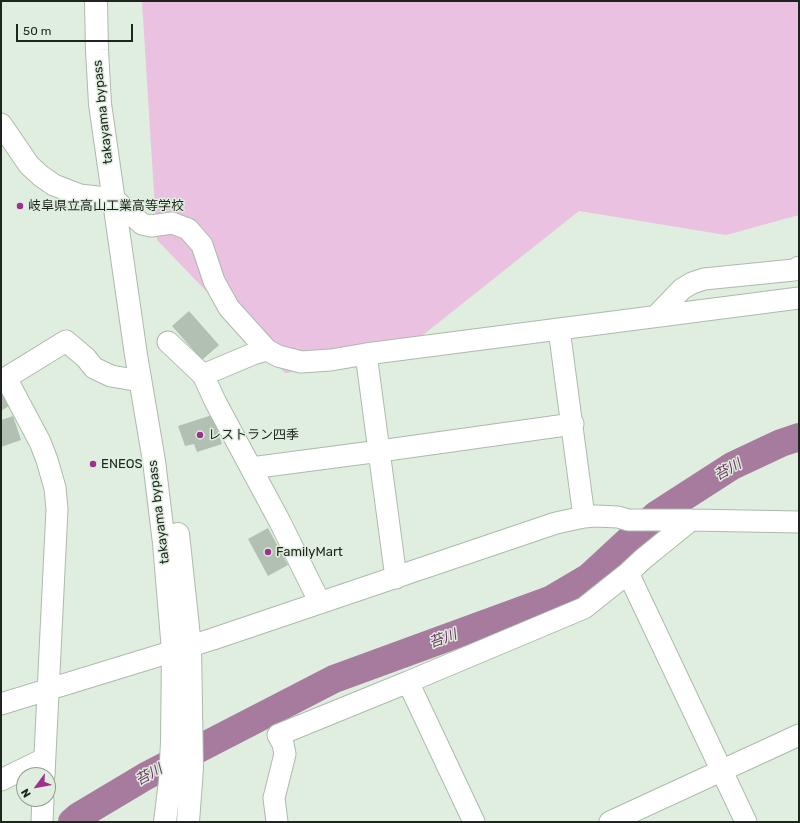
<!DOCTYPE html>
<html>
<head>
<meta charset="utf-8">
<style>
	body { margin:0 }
	#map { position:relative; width:800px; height:823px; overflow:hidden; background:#e0eedf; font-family:Rubik,sans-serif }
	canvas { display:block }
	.frame { position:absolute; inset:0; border:2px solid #1e241e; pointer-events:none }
	.north { position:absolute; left:16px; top:767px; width:40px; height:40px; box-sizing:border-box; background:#e0eedf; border:1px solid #929d92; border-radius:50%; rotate:238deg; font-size:11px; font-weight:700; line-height:16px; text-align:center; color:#1e241e }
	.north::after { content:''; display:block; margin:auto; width:14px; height:18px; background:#9e308f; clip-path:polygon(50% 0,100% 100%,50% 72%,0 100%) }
	.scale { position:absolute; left:16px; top:24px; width:117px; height:18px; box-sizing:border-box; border:2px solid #1e241e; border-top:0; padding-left:5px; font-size:12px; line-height:14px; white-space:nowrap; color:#1e241e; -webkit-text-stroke:3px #e0eedf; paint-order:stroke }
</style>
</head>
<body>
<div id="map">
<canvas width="800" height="823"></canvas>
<div class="frame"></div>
<div class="north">N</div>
<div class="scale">50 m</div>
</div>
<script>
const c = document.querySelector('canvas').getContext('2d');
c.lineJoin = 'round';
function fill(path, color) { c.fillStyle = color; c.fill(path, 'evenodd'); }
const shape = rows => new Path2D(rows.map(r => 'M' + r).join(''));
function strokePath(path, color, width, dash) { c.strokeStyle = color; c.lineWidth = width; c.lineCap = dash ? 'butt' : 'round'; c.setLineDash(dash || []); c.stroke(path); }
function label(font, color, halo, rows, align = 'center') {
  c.font = font + ' Rubik,"Noto Sans JP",sans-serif'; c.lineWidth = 3; c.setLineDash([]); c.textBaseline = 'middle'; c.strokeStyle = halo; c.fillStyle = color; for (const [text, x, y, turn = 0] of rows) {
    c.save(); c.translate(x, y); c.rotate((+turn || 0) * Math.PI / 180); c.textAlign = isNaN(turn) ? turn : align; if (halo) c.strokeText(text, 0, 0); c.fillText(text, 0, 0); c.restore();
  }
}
fill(shape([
	[142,1,799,1,799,215,726,235,579,211,394,358,285,373,157,240]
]), '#eac1e1');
strokePath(shape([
	[72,822,79,816,146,776,334,679,550,600,589,577,656,515,732,466,781,443,799,437]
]), '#a67b9d', 28);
fill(shape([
	[189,311,219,345,202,360,172,326],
	[1,388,12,404,1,411],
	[212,415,222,444,197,452,194,444,185,446,178,426],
	[13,416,21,440,1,447,1,420],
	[268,528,288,565,268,576,248,539]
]), '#b2c0b2');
const minor = shape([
	[1,124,29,165,41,176,54,185,80,195,114,199,142,224,151,226,172,223,188,229,202,245,214,281,229,308,267,350,278,356,301,362,331,360,366,354,799,298],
	[656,316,682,289,692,283,704,279,794,270,799,267],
	[559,329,584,517],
	[168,342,203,375,216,403,280,522,320,603],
	[366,354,396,578],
	[203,375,253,354,267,350],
	[6,378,40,442,47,460,55,488,57,509,44,775],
	[1,381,66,341,86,358,94,368,111,376,140,381],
	[251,468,380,451,573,424],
	[628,573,746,822],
	[408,682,584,608,628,573,643,559,691,520],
	[1,704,213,639,556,523,584,517,596,516,618,517,628,520,691,520,799,522],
	[1,780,44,759],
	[42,822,43,799],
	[277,822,274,798,285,754,283,744,278,735,408,682,474,822],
	[610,822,799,735]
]);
const highway = shape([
	[96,1,97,50,100,104,136,355,154,461,164,543,173,651,172,742,170,781,165,822],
	[178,534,190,646,192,768,188,822]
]);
strokePath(minor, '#acbaac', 23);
strokePath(highway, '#acbaac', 24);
strokePath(minor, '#fff', 21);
strokePath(highway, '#fff', 22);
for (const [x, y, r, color] of [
	[20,206,4,"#9e308f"],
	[200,435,4,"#9e308f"],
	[93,464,4,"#9e308f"],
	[268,552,4,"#9e308f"]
]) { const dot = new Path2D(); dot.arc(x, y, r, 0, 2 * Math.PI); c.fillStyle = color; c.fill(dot); strokePath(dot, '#e0eedf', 1.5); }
label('13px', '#1e241e', '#e0eedf', [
	["takayama bypass",103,112,-96],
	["takayama bypass",159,512,-97]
]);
label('13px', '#1e241e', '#e0eedf', [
	["岐阜県立高山工業高等学校",28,206],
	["レストラン四季",208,435],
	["ENEOS",101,464],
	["FamilyMart",276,552]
], 'left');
label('italic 14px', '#6d3563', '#e0eedf', [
	["苔川",728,470,-29],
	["苔川",443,639,-20],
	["苔川",149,775,-29]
]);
</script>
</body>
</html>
